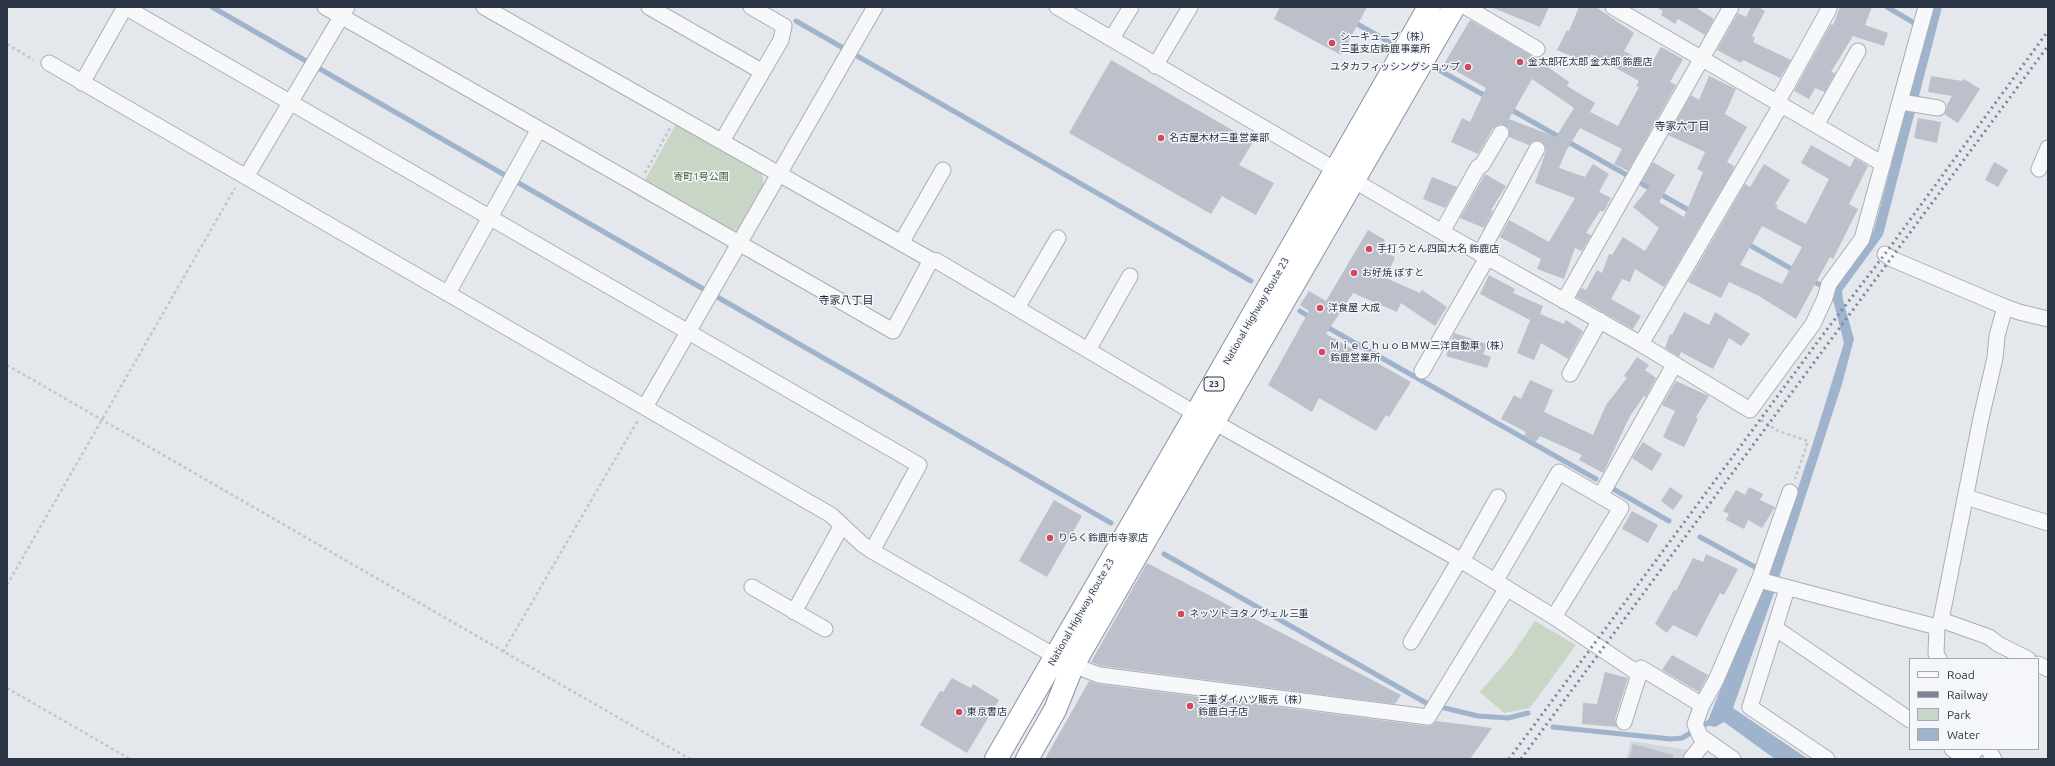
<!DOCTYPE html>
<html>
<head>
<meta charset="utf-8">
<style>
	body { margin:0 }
	#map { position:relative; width:2055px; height:766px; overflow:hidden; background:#e4e7ec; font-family:Ubuntu,sans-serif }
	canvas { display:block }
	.frame { position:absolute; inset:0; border:8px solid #2b3445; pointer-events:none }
	.legend { position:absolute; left:1909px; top:658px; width:130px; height:92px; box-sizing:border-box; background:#f4f6f9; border:1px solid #a4a8b1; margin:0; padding:5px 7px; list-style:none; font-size:12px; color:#2b3445 }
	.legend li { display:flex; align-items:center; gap:8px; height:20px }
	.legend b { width:20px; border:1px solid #a4a8b1 }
</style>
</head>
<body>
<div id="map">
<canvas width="2055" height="766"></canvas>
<div class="frame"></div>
<ul class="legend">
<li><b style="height:5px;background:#f7f8fa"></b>Road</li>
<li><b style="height:5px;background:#7d8696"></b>Railway</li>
<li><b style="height:11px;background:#c9d6c5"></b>Park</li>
<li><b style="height:11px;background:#9fb4cc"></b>Water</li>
</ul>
</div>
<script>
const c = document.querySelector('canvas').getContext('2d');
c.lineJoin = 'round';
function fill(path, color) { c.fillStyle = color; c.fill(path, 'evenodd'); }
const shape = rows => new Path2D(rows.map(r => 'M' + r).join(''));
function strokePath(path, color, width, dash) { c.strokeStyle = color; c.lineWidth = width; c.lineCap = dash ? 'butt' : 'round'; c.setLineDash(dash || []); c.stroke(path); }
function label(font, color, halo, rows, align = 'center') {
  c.font = font + ' Ubuntu,"Noto Sans JP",sans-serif'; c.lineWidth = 3; c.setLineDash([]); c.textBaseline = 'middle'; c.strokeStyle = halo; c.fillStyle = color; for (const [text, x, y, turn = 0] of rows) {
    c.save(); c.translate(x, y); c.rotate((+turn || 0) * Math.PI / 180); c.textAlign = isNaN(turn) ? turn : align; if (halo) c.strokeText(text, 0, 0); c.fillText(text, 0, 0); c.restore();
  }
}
fill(shape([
	[1631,741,1689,750,1687,759,1626,759]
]), '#d2d6de');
fill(shape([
	[676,124,762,174,764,186,741,228,730,232,644,182],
	[1535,621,1576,645,1530,708,1504,713,1480,692,1511,656]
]), '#c9d6c5');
fill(shape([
	[1933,7,1942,7,1883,235,1842,291,1843,300,1854,339,1842,384,1774,593,1733,708,1808,759,1775,759,1724,722,1715,727,1706,725,1774,560,1814,440,1844,343,1832,296,1833,287,1874,230]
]), '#9fb4cc');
strokePath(shape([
	[212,7,1111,523],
	[1887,7,1916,24],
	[796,21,1251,281],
	[1352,21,1389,42],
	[1439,70,1489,98],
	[1508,108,1625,174],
	[1637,181,1692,212],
	[1746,243,1795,271],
	[1811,280,1822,286],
	[1300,311,1311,318],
	[1325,326,1596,479],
	[1608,486,1669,521],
	[1700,537,1755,567],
	[1164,554,1428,704,1478,716,1508,718,1528,713],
	[1553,727,1671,739,1682,738,1711,721]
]), '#9fb4cc', 5);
fill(shape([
	[1280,7,1367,7,1341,55,1274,19],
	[1491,7,1549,7,1540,27],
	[1579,7,1596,7,1634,33,1624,51,1650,66,1661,47,1683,59,1670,82,1676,85,1628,171,1614,164,1622,149,1580,128,1566,151,1559,168,1585,177,1593,164,1609,174,1599,192,1611,198,1604,211,1600,211,1586,233,1591,235,1582,251,1575,248,1564,279,1537,269,1541,259,1500,237,1509,220,1549,242,1575,198,1535,183,1546,151,1545,145,1541,141,1533,141,1529,145,1509,137,1509,128,1501,124,1493,128,1478,154,1451,142,1462,118,1470,122,1486,88,1444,64,1470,20,1534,57,1569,82,1567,86,1595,103,1590,112,1618,126,1639,87,1636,86,1639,81,1591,54,1587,63,1557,50,1567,30,1569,31],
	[1532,79,1574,108,1556,137,1509,119],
	[1656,7,1695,7,1714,19,1705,35,1678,19,1675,24,1661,15,1663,11],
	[1751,7,1758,7,1765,11,1752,36,1755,38,1753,42,1791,60,1780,78,1743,60,1741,63,1717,50,1738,13,1746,17],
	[1840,7,1872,7,1865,25,1888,33,1884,46,1853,36,1831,72,1835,73,1825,92,1815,88,1809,99,1794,91,1831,24,1833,25],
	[1111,60,1253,142,1239,165,1274,183,1256,215,1222,196,1211,214,1069,133],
	[1709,76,1736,89,1725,114,1747,127,1727,162,1734,166,1733,170,1664,287,1635,269,1630,282,1622,279,1611,299,1641,316,1633,329,1576,297,1582,288,1586,290,1597,270,1602,273,1609,254,1612,255,1623,237,1645,251,1659,228,1633,207,1650,186,1642,181,1653,162,1675,175,1659,202,1684,217,1703,172,1697,169,1705,152,1668,135,1691,95,1699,100],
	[1931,76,1962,81,1964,79,1980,89,1958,123,1944,114,1947,105,1952,96,1928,92],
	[1918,118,1941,122,1937,143,1914,138],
	[1811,145,1850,167,1855,158,1868,166,1849,204,1858,209,1833,259,1830,257,1796,319,1759,296,1729,282,1721,298,1688,282,1745,184,1750,187,1764,164,1790,180,1775,204,1778,206,1776,208,1806,224,1829,179,1801,163],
	[1762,226,1802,247,1782,284,1740,265],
	[1994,162,2008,170,1998,187,1985,180],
	[1485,174,1506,186,1491,210,1493,211,1484,228,1460,218],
	[1432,177,1457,187,1445,208,1423,199],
	[1368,230,1385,240,1379,250,1395,257,1386,278,1420,293,1422,290,1447,307,1435,326,1401,303,1397,312,1353,293,1326,334,1411,382,1389,417,1386,415,1376,431,1319,398,1312,412,1268,385,1309,311,1300,305,1309,291,1326,301],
	[1489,275,1515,289,1513,293,1543,306,1540,314,1564,324,1566,320,1583,331,1568,359,1541,343,1534,360,1517,353,1530,320,1480,294],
	[1684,312,1709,325,1715,312,1750,334,1741,346,1729,338,1713,369,1681,352,1679,357,1665,348,1670,334,1672,335],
	[1454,333,1487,344,1483,354,1491,357,1487,368,1446,356],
	[1637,357,1649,365,1645,370,1656,378,1646,397,1644,396,1630,416,1603,473,1579,460,1582,455,1540,436,1535,443,1524,436,1526,432,1501,419,1514,395,1521,399,1530,380,1553,390,1544,412,1593,435,1606,405,1627,378,1624,376],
	[1676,381,1709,396,1696,417,1698,419,1684,447,1663,437,1675,411,1662,405],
	[1643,442,1662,454,1652,471,1632,458],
	[1670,487,1683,496,1673,510,1661,501],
	[1749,487,1763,494,1760,500,1775,507,1762,528,1748,520,1744,529,1726,520,1729,514,1723,511,1736,490,1745,495],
	[1054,500,1082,516,1047,577,1019,561],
	[1632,511,1658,525,1648,543,1622,529],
	[1706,554,1738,569,1724,595,1720,593,1697,637,1673,625,1667,633,1655,624,1674,590,1676,591,1693,558,1703,562],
	[1147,563,1401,695,1395,704,1101,666,1091,662],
	[1672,655,1708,675,1699,692,1662,670],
	[1605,672,1628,678,1615,719,1617,727,1582,724,1583,703,1597,704],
	[952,678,971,688,973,684,999,700,967,753,920,725,940,691,943,692],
	[1089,681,1098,684,1427,726,1432,725,1436,721,1492,728,1470,759,1045,759],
	[1633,744,1673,755,1673,759,1629,759]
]), '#bbc0ca');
const minor = shape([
	[325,7,893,331,931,260],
	[484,7,931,260,937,261,1196,414,1214,422,1462,561,1554,617,1621,508,1559,472,1496,580],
	[649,7,761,71],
	[1057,7,1442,232,1641,344,1750,410,1813,324,1825,298,1829,284,1862,239,1926,7],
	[1466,7,1537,49],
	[1613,7,1883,164],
	[1112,38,1131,7],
	[49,63,831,515,862,544,872,551,1055,656,1073,665,1099,675,1428,717,1507,588],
	[1155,66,1190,7],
	[82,83,125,7,919,465,872,551],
	[1901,102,1938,108],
	[1777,103,1829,9],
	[1816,125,1858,51],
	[722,141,781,40,784,26,751,7],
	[2039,169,2048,148],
	[246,177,347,7],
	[1442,232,1478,167,1482,165,1501,133],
	[901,243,943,170],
	[1480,254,1537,149],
	[1885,254,1892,259,2005,307,2019,312,2048,319],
	[448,293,539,129],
	[1564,301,1731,7],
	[1017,308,1058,238],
	[1641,344,1781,105],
	[1088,350,1130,276],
	[1422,371,1487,258],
	[1570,374,1600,320],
	[645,407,875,7],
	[1601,495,1674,365],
	[1966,497,2048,523],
	[1462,561,1498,497],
	[1759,580,1937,627],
	[752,587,825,629],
	[1787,589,1750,707,1827,759],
	[794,612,842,525],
	[1554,617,1639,674],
	[1941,620,1981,418,1995,358,1997,336,2005,307],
	[1775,628,1910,720],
	[1411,642,1459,561],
	[1939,659,1936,654,1937,627,1941,620,1989,637,1998,644,2028,659],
	[2038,664,2048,669],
	[1624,722,1641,668,1702,705],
	[1952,749,1967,759],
	[1988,749,1994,759],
	[1691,759,1706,740],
	[1733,759,1700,736,1695,724,1702,705,1716,680,1759,580,1790,492],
	[1968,759,1977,749]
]);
const highway = shape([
	[996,759,1196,414,1429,7],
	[1027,759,1055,710,1073,665,1454,7]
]);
strokePath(minor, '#a9aeb7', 17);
strokePath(highway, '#8b94a3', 24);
strokePath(shape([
	[7,44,34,60],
	[645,173,670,128],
	[7,365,690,759],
	[1761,420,1778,431,1808,441,1795,479],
	[7,585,235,188],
	[503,652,638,420],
	[7,688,130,759]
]), '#c2c5cb', 2.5, [3, 3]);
strokePath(minor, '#f7f8fa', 15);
strokePath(highway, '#fff', 22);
strokePath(shape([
	[1509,759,1825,332,1885,254,2048,31],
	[1521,759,2048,46]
]), '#7d8696', 3, [2, 4]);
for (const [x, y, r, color] of [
	[1332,43,4,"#d1495b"],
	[1520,62,4,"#d1495b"],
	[1468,67,4,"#d1495b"],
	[1161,138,4,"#d1495b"],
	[1369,249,4,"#d1495b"],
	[1354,273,4,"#d1495b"],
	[1320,308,4,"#d1495b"],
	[1322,352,4,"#d1495b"],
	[1050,538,4,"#d1495b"],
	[1181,614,4,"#d1495b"],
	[1190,706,4,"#d1495b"],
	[959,712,4,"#d1495b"]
]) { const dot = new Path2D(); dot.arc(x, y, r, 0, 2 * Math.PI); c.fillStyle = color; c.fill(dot); strokePath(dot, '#f4f6f9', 1.5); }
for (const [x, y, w] of [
	[1214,384,20]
]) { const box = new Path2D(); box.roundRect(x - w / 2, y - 7, w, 14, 3); c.fillStyle = '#f4f6f9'; c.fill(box); strokePath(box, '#2b3445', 1); }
label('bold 9px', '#2b3445', null, [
	["23",1214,384]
]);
label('10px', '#2b3445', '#f4f6f9', [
	["シーキューブ（株）",1340,37],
	["三重支店鈴鹿事業所",1340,49],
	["金太郎花太郎 金太郎 鈴鹿店",1528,62],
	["ユタカフィッシングショップ",1460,67,"right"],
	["名古屋木材三重営業部",1169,138],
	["手打うとん四国大名 鈴鹿店",1377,249],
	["お好焼 ぽすと",1362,273],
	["洋食屋 大成",1328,308],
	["ＭｉｅＣｈｕｏＢＭＷ三洋自動車（株）",1330,346],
	["鈴鹿営業所",1330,358],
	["りらく鈴鹿市寺家店",1058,538],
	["ネッツトヨタノヴェル三重",1189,614],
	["三重ダイハツ販売（株）",1198,700],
	["鈴鹿白子店",1198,712],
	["東京書店",967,712]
], 'left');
label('10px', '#3f6138', '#f4f6f9', [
	["寄町1号公園",701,177]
]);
label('10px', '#2b3445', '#f4f6f9', [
	["National Highway Route 23",1256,311,-60],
	["National Highway Route 23",1081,612,-60]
]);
label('11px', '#1d2536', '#f4f6f9', [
	["寺家六丁目",1682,126],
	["寺家八丁目",846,300]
]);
</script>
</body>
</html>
